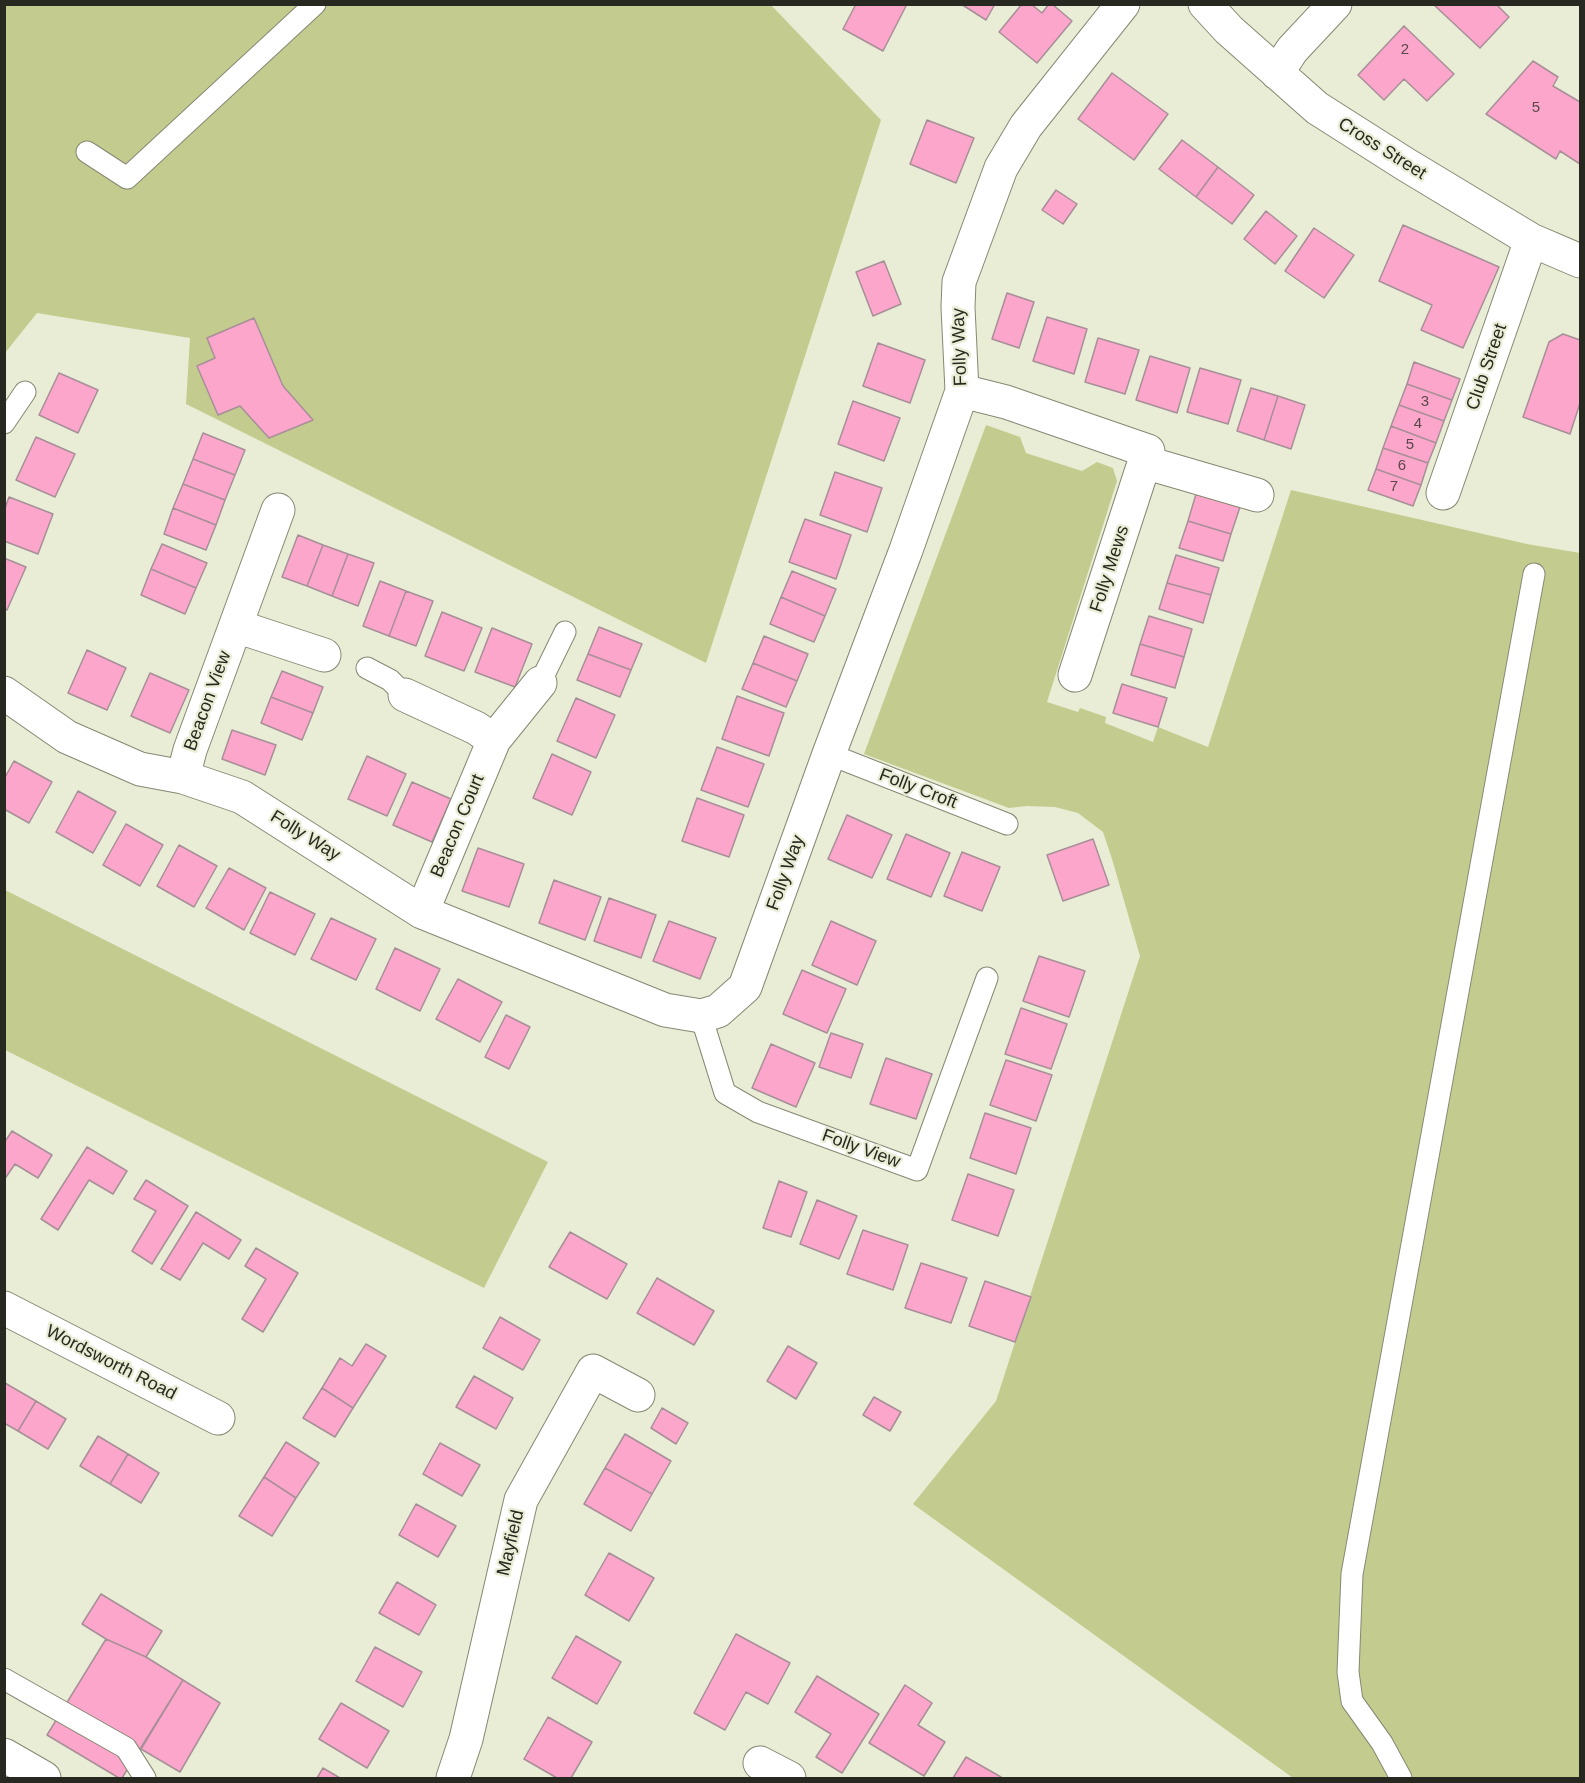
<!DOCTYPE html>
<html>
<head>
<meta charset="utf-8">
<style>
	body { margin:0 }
	#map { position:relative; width:1585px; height:1783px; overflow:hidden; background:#e9edd5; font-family:Arial,sans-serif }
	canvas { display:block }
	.frame { position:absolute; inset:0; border:6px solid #27281f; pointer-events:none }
</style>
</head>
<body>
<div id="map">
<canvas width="1585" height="1783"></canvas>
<div class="frame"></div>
</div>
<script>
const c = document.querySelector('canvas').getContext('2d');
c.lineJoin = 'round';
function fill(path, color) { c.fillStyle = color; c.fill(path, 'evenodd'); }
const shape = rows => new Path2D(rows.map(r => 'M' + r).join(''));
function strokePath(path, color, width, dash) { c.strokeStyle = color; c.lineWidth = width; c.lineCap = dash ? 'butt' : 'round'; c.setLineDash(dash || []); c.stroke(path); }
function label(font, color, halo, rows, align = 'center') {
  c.font = font + ' Arial,sans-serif'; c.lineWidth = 4.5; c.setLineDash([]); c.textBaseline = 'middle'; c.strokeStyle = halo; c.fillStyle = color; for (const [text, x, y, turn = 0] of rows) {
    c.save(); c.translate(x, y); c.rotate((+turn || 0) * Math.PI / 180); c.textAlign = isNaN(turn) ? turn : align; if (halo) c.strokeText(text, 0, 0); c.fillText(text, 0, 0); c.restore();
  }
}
fill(shape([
	[5,5,771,5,881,120,706,663,186,404,190,338,37,313,5,353],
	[986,425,1020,437,1026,453,1082,471,1097,462,1113,468,1117,481,1047,702,1078,712,1080,708,1106,717,1105,723,1153,742,1158,727,1208,747,1291,490,1527,544,1580,553,1580,1778,1293,1778,913,1504,996,1401,1140,956,1112,859,1103,832,1078,813,1055,807,1027,806,1009,808,864,754],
	[5,890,548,1162,484,1288,5,1050]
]), '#c4cb8e');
const building = shape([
	[856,4,907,4,883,51,843,29,856,4],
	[961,4,995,4,986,20,961,4],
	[1022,4,1031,4,1042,13,1049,4,1052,4,1072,21,1037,63,999,32,1022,4],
	[1433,4,1496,4,1509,17,1480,48,1433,4],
	[1404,26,1454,74,1427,101,1404,79,1384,100,1358,75,1404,26],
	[1533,61,1558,77,1553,86,1580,102,1580,164,1560,151,1556,159,1486,114,1533,61],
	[1112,73,1168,114,1134,160,1078,119,1112,73],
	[927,120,974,138,956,183,910,164,927,120],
	[1182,140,1218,167,1196,197,1159,169,1182,140],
	[1218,167,1254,195,1232,224,1196,197,1218,167],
	[1056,190,1077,204,1063,224,1042,210,1056,190],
	[1266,211,1297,236,1275,264,1244,239,1266,211],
	[1403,225,1499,267,1463,348,1421,330,1432,305,1379,281,1403,225],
	[1314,228,1354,255,1324,298,1285,271,1314,228],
	[884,261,901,304,873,316,856,272,884,261],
	[1007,293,1034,302,1019,348,992,339,1007,293],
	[1047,317,1087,329,1074,374,1033,361,1047,317],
	[254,318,283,386,313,420,269,438,240,406,218,415,197,366,215,358,207,338,254,318],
	[1563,334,1580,340,1580,403,1570,434,1523,417,1549,342,1563,334],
	[1098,338,1139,350,1125,394,1085,382,1098,338],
	[878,343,925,360,910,403,863,386,878,343],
	[1150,356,1190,368,1177,413,1136,400,1150,356],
	[1414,362,1460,379,1452,400,1407,384,1414,362],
	[1200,368,1241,380,1228,424,1187,412,1200,368],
	[59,373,98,390,78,433,39,415,59,373],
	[1407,384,1452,400,1444,421,1399,405,1407,384],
	[1251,388,1278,396,1264,440,1237,431,1251,388],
	[1278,396,1305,405,1291,449,1264,440,1278,396],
	[853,401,900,418,884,461,838,444,853,401],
	[1399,405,1444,421,1436,443,1391,426,1399,405],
	[1391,426,1436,443,1428,463,1383,448,1391,426],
	[203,433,245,450,235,475,193,459,203,433],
	[36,437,75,454,55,497,16,480,36,437],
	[1383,448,1428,463,1421,485,1376,469,1383,448],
	[193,459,235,475,225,500,183,484,193,459],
	[1376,469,1421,485,1413,506,1368,490,1376,469],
	[835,472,882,488,867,532,820,515,835,472],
	[183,484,225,500,216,525,173,508,183,484],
	[1196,494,1240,507,1231,534,1188,521,1196,494],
	[9,497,53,514,38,554,4,541,4,511,9,497],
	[173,508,216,525,206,550,164,534,173,508],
	[805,519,851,535,836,579,789,562,805,519],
	[1188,521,1231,534,1223,561,1179,548,1188,521],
	[298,535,323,545,307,586,282,577,298,535],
	[162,544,207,563,196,588,151,569,162,544],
	[323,545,348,554,332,596,307,586,323,545],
	[348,554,374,563,358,606,332,596,348,554],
	[1176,555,1219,568,1211,595,1167,583,1176,555],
	[4,558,26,567,7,610,4,609,4,558],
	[151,569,196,588,185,614,141,595,151,569],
	[792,571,836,589,825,616,781,597,792,571],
	[380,581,406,591,389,636,363,626,380,581],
	[1167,583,1211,595,1203,623,1159,609,1167,583],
	[406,591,433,601,416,646,389,636,406,591],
	[781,597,825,616,814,642,770,624,781,597],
	[442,612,482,628,464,671,425,656,442,612],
	[1149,616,1192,629,1184,657,1140,644,1149,616],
	[599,627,642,644,631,670,588,654,599,627],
	[492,628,532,644,515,687,475,672,492,628],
	[764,636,808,654,797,681,753,663,764,636],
	[1140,644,1184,657,1175,688,1131,675,1140,644],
	[87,650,126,668,107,710,68,693,87,650],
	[588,654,631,670,620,697,577,680,588,654],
	[753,663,797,681,786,707,742,689,753,663],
	[282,671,323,687,313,713,271,697,282,671],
	[150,673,189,690,170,733,131,716,150,673],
	[1122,684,1167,698,1158,727,1113,713,1122,684],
	[737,696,784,713,769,756,722,739,737,696],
	[271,697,313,713,302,740,261,723,271,697],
	[576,698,615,715,596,758,557,741,576,698],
	[232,730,276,745,265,775,222,759,232,730],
	[717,747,764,764,748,807,701,790,717,747],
	[552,754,591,772,572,815,533,798,552,754],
	[367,756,406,774,387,816,348,799,367,756],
	[14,761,52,782,29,823,4,809,4,779,14,761],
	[412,782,451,799,432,842,393,825,412,782],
	[78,791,116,812,93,853,56,832,78,791],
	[697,798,744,815,729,857,682,841,697,798],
	[847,815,892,835,872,878,828,859,847,815],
	[126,824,163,845,140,886,103,865,126,824],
	[906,834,950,853,931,897,887,879,906,834],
	[1093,839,1109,885,1063,901,1047,855,1093,839],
	[179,845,217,866,194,907,157,886,179,845],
	[478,848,524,864,509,907,462,891,478,848],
	[962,852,1000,867,982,911,944,896,962,852],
	[229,868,266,888,244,930,206,908,229,868],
	[554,880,601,897,585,940,539,923,554,880],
	[270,892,315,914,295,955,250,933,270,892],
	[609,898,656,915,641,958,594,941,609,898],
	[331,918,376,939,356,980,311,959,331,918],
	[669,921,716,938,700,979,653,961,669,921],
	[831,921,876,941,857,985,812,965,831,921],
	[395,948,440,969,420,1011,376,989,395,948],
	[1039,956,1085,971,1069,1017,1023,1001,1039,956],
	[802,970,846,989,827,1033,783,1014,802,970],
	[458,979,502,1002,480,1042,436,1019,458,979],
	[1021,1008,1067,1024,1051,1069,1005,1054,1021,1008],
	[506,1015,530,1027,509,1069,485,1057,506,1015],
	[831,1033,863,1044,851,1078,819,1067,831,1033],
	[771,1044,815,1063,796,1107,752,1088,771,1044],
	[886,1058,932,1074,916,1119,870,1104,886,1058],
	[1006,1060,1052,1075,1036,1121,990,1105,1006,1060],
	[985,1113,1031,1128,1016,1174,970,1158,985,1113],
	[12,1131,52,1155,38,1178,15,1164,4,1180,4,1143,12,1131],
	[87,1147,127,1171,113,1194,89,1180,58,1230,41,1219,87,1147],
	[968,1174,1014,1190,998,1236,952,1220,968,1174],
	[146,1180,188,1206,152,1264,132,1251,156,1211,134,1199,146,1180],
	[779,1181,807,1192,791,1237,763,1228,779,1181],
	[817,1200,857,1216,839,1259,800,1244,817,1200],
	[196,1212,241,1240,229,1259,203,1243,180,1280,161,1269,196,1212],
	[863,1230,908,1245,893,1290,847,1274,863,1230],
	[570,1232,627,1264,607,1299,549,1267,570,1232],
	[256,1248,298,1273,263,1332,242,1319,266,1279,245,1266,256,1248],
	[921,1263,967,1278,951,1323,905,1308,921,1263],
	[657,1278,714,1311,694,1345,637,1313,657,1278],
	[985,1281,1031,1297,1015,1342,969,1326,985,1281],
	[500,1317,540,1340,523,1370,483,1348,500,1317],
	[366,1344,386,1356,353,1408,322,1388,340,1358,352,1366,366,1344],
	[788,1346,817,1363,796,1399,767,1381,788,1346],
	[474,1376,513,1398,496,1429,456,1407,474,1376],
	[5,1383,36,1401,18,1431,4,1423,5,1383],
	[322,1388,353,1408,335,1437,303,1418,322,1388],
	[874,1397,901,1412,890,1431,863,1415,874,1397],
	[36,1401,66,1419,48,1449,18,1431,36,1401],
	[662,1408,688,1423,676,1444,651,1428,662,1408],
	[625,1434,671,1461,652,1494,605,1468,625,1434],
	[98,1436,128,1454,110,1484,80,1466,98,1436],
	[286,1442,319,1463,296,1498,264,1477,286,1442],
	[440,1443,480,1465,462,1496,423,1474,440,1443],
	[128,1454,159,1473,141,1503,110,1484,128,1454],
	[605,1468,652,1494,631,1531,584,1504,605,1468],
	[264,1477,296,1498,272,1536,239,1516,264,1477],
	[416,1504,456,1526,438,1557,399,1535,416,1504],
	[609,1553,654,1578,629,1621,585,1595,609,1553],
	[397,1582,436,1605,419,1635,379,1613,397,1582],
	[101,1594,162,1631,146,1657,106,1639,82,1624,101,1594],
	[736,1634,790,1663,768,1704,746,1692,725,1730,694,1713,736,1634],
	[576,1636,621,1662,597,1704,552,1678,576,1636],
	[106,1639,146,1657,183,1680,122,1778,119,1778,47,1735,106,1639],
	[375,1647,422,1672,403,1707,356,1681,375,1647],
	[817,1676,879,1714,842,1773,816,1757,831,1734,795,1712,817,1676],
	[183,1680,220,1703,180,1772,141,1749,183,1680],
	[905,1685,932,1703,918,1725,945,1742,924,1776,869,1743,905,1685],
	[341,1703,389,1731,367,1768,319,1739,341,1703],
	[548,1717,592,1742,571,1778,557,1778,524,1759,548,1717],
	[966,1757,1001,1777,1000,1778,953,1778,966,1757],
	[323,1768,340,1778,317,1778,323,1768]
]);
fill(building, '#fca6cb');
strokePath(building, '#a78f98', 1.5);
const lane = shape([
	[87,152,127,178,315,4],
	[4,423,25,392],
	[367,668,390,680,405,695],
	[540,683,565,632],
	[829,754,1007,824],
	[701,1016,725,1093,758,1112,917,1170,987,978],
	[4,1679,126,1748,145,1778],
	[1401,1778,1382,1743,1352,1701,1348,1672,1352,1574,1534,574]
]);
const street = shape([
	[1205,4,1229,30,1317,108,1405,164,1531,240,1580,261],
	[1277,73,1292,50,1335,4],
	[962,391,1006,402,1148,451,1075,675],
	[1144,462,1257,495],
	[1443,493,1531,240],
	[236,626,324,655],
	[4,693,67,737,140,769,183,777,242,797,422,912,665,1010,701,1016,718,1011,745,987,829,754,906,550,962,391,958,307,959,282,1001,168,1026,126,1123,4],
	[405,695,476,728,494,740],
	[183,777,190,750,278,510],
	[422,912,494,740,540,683],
	[4,1308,218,1418],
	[760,1763,789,1778],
	[453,1778,466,1739,521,1500,593,1371,638,1395]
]);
const primary = shape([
	[4,1755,44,1778]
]);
strokePath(lane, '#868873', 23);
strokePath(street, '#868873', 35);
strokePath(primary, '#868873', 35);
strokePath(lane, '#fff', 21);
strokePath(street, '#fff', 33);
strokePath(primary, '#fff', 33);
label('15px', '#5c484a', null, [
	["2",1405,50],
	["5",1536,108],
	["3",1425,402],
	["4",1418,424],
	["5",1410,445],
	["6",1402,466],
	["7",1394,487]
]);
label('18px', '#27281f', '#e9edd5', [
	["Cross Street",1382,149,32],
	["Folly Way",960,347,-92],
	["Club Street",1487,367,-71],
	["Folly Mews",1110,569,-72],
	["Beacon View",208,701,-70],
	["Folly Croft",918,789,21],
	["Beacon Court",458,826,-67],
	["Folly Way",305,836,32],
	["Folly Way",786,873,-70],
	["Folly View",861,1149,20],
	["Wordsworth Road",111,1363,27],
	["Mayfield",511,1543,-77]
]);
</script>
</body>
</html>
